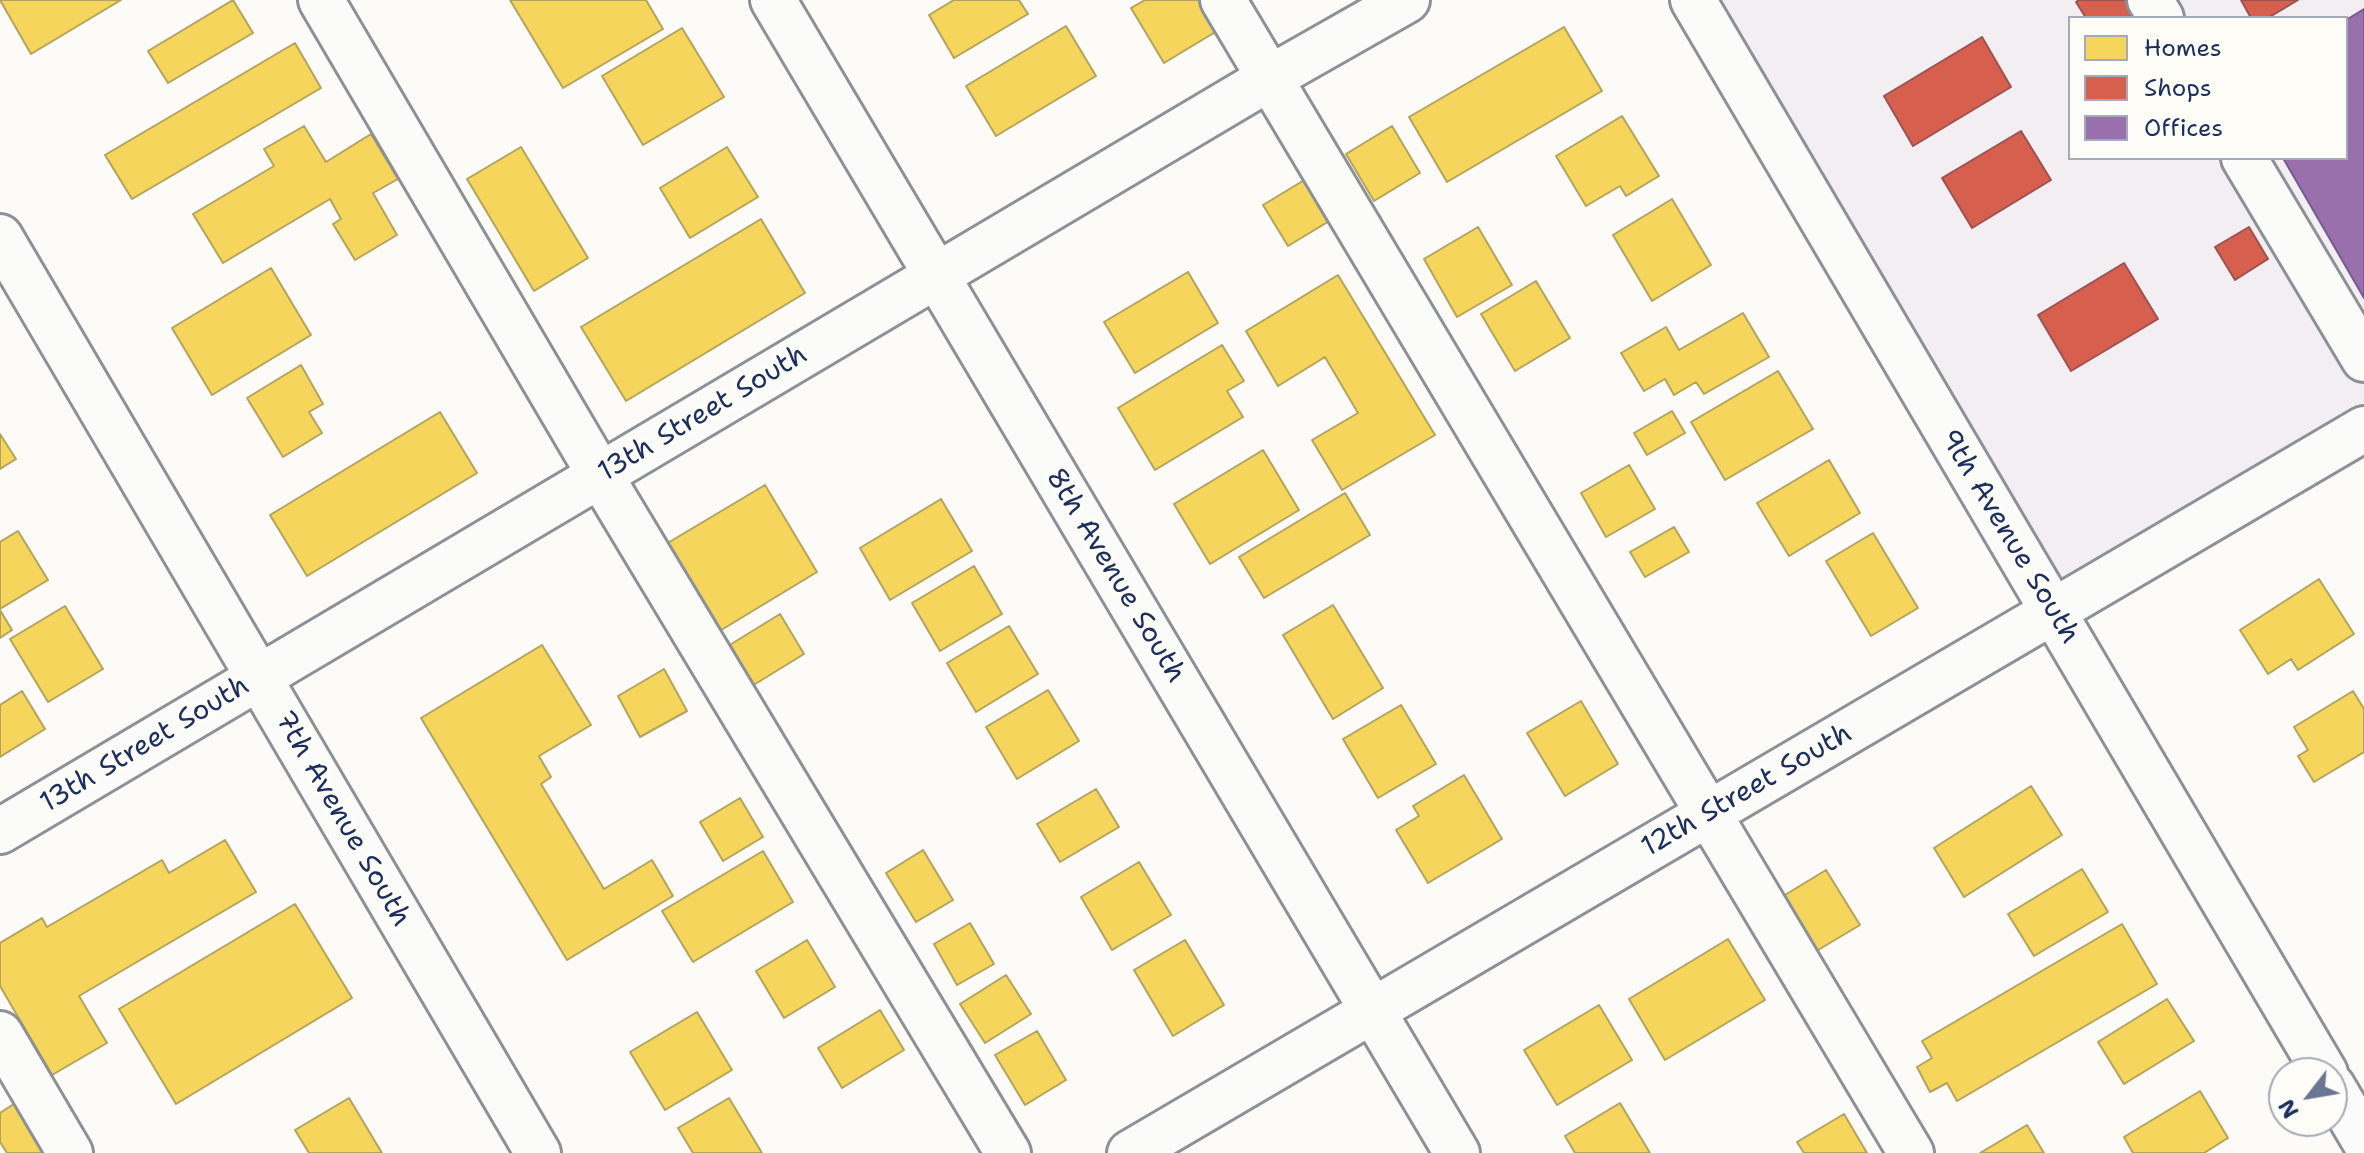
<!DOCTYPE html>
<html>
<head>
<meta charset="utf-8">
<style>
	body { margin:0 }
	#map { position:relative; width:2364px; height:1153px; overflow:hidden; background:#fcfbf8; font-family:"Shantell Sans",sans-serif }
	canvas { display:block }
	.legend { position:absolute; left:2068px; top:16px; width:280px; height:144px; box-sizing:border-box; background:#fdfcf7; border:2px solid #a3aaba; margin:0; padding:10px 14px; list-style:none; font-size:24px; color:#1b2f5e }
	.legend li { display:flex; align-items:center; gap:16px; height:40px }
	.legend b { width:40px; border:2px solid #a3aaba }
	.north { position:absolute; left:2268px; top:1057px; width:80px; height:80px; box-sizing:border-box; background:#fdfcf7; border:2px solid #a3aaba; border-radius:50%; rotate:239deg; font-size:22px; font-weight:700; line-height:32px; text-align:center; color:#1b2f5e }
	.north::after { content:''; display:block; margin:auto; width:28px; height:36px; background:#6a7694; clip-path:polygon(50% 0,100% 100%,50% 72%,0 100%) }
</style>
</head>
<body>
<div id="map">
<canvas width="2364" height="1153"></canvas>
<ul class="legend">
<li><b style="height:22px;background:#f6d55c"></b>Homes</li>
<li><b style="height:22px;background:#d6604d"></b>Shops</li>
<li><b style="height:22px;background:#9970ab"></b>Offices</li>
</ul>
<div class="north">N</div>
</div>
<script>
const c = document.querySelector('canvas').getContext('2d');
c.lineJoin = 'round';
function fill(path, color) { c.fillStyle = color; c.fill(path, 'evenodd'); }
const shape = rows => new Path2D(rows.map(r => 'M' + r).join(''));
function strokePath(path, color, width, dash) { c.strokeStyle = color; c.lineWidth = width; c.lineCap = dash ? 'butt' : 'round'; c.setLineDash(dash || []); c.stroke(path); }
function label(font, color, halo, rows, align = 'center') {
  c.font = font + ' "Shantell Sans",sans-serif'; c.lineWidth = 8; c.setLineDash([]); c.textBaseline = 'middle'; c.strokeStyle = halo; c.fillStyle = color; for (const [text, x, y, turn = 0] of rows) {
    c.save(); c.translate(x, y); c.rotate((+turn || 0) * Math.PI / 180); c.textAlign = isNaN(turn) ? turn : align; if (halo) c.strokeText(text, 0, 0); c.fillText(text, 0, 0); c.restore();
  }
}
fill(shape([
	[1693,0,2364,0,2364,429,2053,611],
	[2070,18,2346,18,2346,158,2070,158]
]), '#f3eef2');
const homes = shape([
	[0,0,121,0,31,54,0,0],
	[233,0,253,33,168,83,148,51,233,0],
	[510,0,646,0,663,29,563,88,510,0],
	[954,0,1019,0,1028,14,954,58,929,15,954,0],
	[1145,0,1199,0,1217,31,1164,63,1131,8,1145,0],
	[1066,26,1096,76,996,136,966,86,1066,26],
	[1564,27,1602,91,1447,182,1409,117,1564,27],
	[682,28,724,97,643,145,602,76,682,28],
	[295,43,321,88,132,199,105,155,295,43],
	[1622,116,1659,176,1626,196,1620,186,1586,206,1556,156,1622,116],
	[304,126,326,162,371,134,398,179,373,193,397,235,355,260,333,224,341,219,330,199,223,263,193,214,274,166,264,149,304,126],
	[1392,126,1420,173,1374,201,1346,154,1392,126],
	[521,147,588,258,534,291,467,179,521,147],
	[727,147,758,197,690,238,660,188,727,147],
	[1306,179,1331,220,1288,246,1263,205,1306,179],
	[1672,199,1711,265,1652,301,1613,235,1672,199],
	[761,219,805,293,626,401,581,327,761,219],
	[1478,227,1512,285,1457,317,1424,259,1478,227],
	[271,268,311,335,212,395,172,328,271,268],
	[1188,272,1218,323,1135,373,1104,322,1188,272],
	[1338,275,1435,435,1342,490,1312,440,1358,413,1325,357,1278,386,1246,331,1338,275],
	[1536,281,1570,338,1515,371,1481,314,1536,281],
	[1743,313,1769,357,1704,394,1696,382,1674,395,1665,379,1644,391,1621,353,1666,327,1679,350,1743,313],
	[1222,345,1244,381,1227,391,1243,417,1155,470,1118,408,1222,345],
	[301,365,323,404,309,412,322,433,283,457,247,398,301,365],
	[1778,371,1813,429,1725,480,1691,422,1778,371],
	[1672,411,1685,433,1647,455,1634,433,1672,411],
	[440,412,477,473,307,576,270,515,440,412],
	[0,434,16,459,0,469,0,434],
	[1263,450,1299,510,1210,564,1174,504,1263,450],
	[1829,460,1860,513,1789,556,1757,503,1829,460],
	[1629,465,1655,509,1606,537,1581,493,1629,465],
	[765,485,817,572,713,635,661,547,765,485],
	[1345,493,1370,535,1264,598,1239,557,1345,493],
	[941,499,972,551,890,600,860,548,941,499],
	[1674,527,1689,552,1645,577,1630,552,1674,527],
	[18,531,48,580,0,609,0,542,18,531],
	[1873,533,1918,608,1871,636,1826,561,1873,533],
	[974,566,1002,614,940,651,912,603,974,566],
	[2319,579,2354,634,2298,670,2291,659,2268,674,2240,630,2319,579],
	[1333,605,1383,688,1333,719,1283,635,1333,605],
	[65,606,103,669,48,702,10,639,65,606],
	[0,610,12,630,0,638,0,610],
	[780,614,804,654,752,686,728,646,780,614],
	[1009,626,1038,674,976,712,947,663,1009,626],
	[542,645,591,725,539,756,551,777,541,784,604,889,652,860,673,896,567,960,421,718,542,645],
	[664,669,687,711,640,737,618,696,664,669],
	[1048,690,1079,741,1017,779,986,727,1048,690],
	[22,691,45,729,0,757,0,705,22,691],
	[2353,691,2364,709,2364,752,2314,782,2298,756,2308,750,2294,727,2353,691],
	[1581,701,1618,764,1565,796,1527,733,1581,701],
	[1401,705,1436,764,1378,798,1343,739,1401,705],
	[1464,775,1502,839,1428,883,1396,830,1419,816,1413,806,1464,775],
	[2031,786,2062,835,1964,897,1934,848,2031,786],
	[1096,789,1119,827,1060,862,1037,824,1096,789],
	[740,798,763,837,723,861,700,822,740,798],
	[225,840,256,892,79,996,107,1043,52,1075,0,986,0,943,42,918,47,927,162,860,169,873,225,840],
	[923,850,953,900,916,922,886,873,923,850],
	[763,851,793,902,693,962,662,911,763,851],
	[1139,862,1171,915,1112,950,1081,897,1139,862],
	[2082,869,2108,912,2034,956,2008,914,2082,869],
	[1826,870,1860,925,1813,953,1780,898,1826,870],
	[295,904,352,998,176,1104,119,1009,295,904],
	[970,923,994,964,957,985,934,944,970,923],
	[2122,924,2157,984,1957,1101,1947,1083,1930,1092,1917,1067,1932,1058,1922,1041,2122,924],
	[1728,939,1765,1000,1665,1060,1629,999,1728,939],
	[807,940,835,987,784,1018,756,971,807,940],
	[1185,940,1224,1005,1173,1036,1134,970,1185,940],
	[1006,975,1031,1014,985,1043,960,1004,1006,975],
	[2167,999,2194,1041,2124,1084,2098,1042,2167,999],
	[1599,1005,1632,1060,1557,1105,1524,1050,1599,1005],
	[880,1010,904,1050,842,1088,818,1048,880,1010],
	[697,1012,732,1070,665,1110,630,1052,697,1012],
	[1037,1031,1066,1080,1025,1105,995,1055,1037,1031],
	[2200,1091,2228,1138,2204,1153,2133,1153,2124,1137,2200,1091],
	[349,1098,382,1153,309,1153,295,1130,349,1098],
	[729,1098,762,1153,693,1153,678,1128,729,1098],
	[20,1100,52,1153,7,1153,0,1142,0,1113,20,1100],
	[1620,1103,1650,1153,1575,1153,1565,1136,1620,1103],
	[1844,1114,1867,1153,1804,1153,1797,1142,1844,1114],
	[2027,1125,2044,1153,1980,1153,2027,1125]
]);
fill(homes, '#f6d55c');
strokePath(homes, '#b4a35d', 2);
const shops = shape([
	[2079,0,2127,0,2135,13,2127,18,2086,18,2076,2,2079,0],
	[2241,0,2298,0,2268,18,2251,18,2241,0],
	[1982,37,2011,87,1913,146,1884,96,1982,37],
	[2021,131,2051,180,1972,228,1942,178,2021,131],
	[2249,227,2268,259,2235,280,2215,247,2249,227],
	[2124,263,2158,319,2071,371,2038,315,2124,263]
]);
fill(shops, '#d6604d');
strokePath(shops, '#9e5152', 2);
const offices = shape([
	[2364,9,2364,298,2283,158,2346,158,2346,20,2364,9]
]);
fill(offices, '#9970ab');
strokePath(offices, '#735c94', 2);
const minor = shape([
	[321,0,600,475,1008,1153],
	[773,0,1457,1153],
	[1223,0,1911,1153],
	[1693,0,2325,1073],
	[2150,0,2161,18],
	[2244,158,2364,359],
	[0,237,538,1153],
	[0,831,1268,79,1407,0],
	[0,1034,70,1153],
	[2332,1086,2364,1140],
	[1130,1153,2364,429]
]);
strokePath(minor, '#8c9097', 50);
strokePath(minor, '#fbfbf9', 44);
label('28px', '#1b2f5e', '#fdfcf7', [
	["13th Street South",703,414,-31],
	["9th Avenue South",2009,537,59],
	["8th Avenue South",1115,576,59],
	["13th Street South",145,745,-31],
	["12th Street South",1747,791,-30],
	["7th Avenue South",342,819,60]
]);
</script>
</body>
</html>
